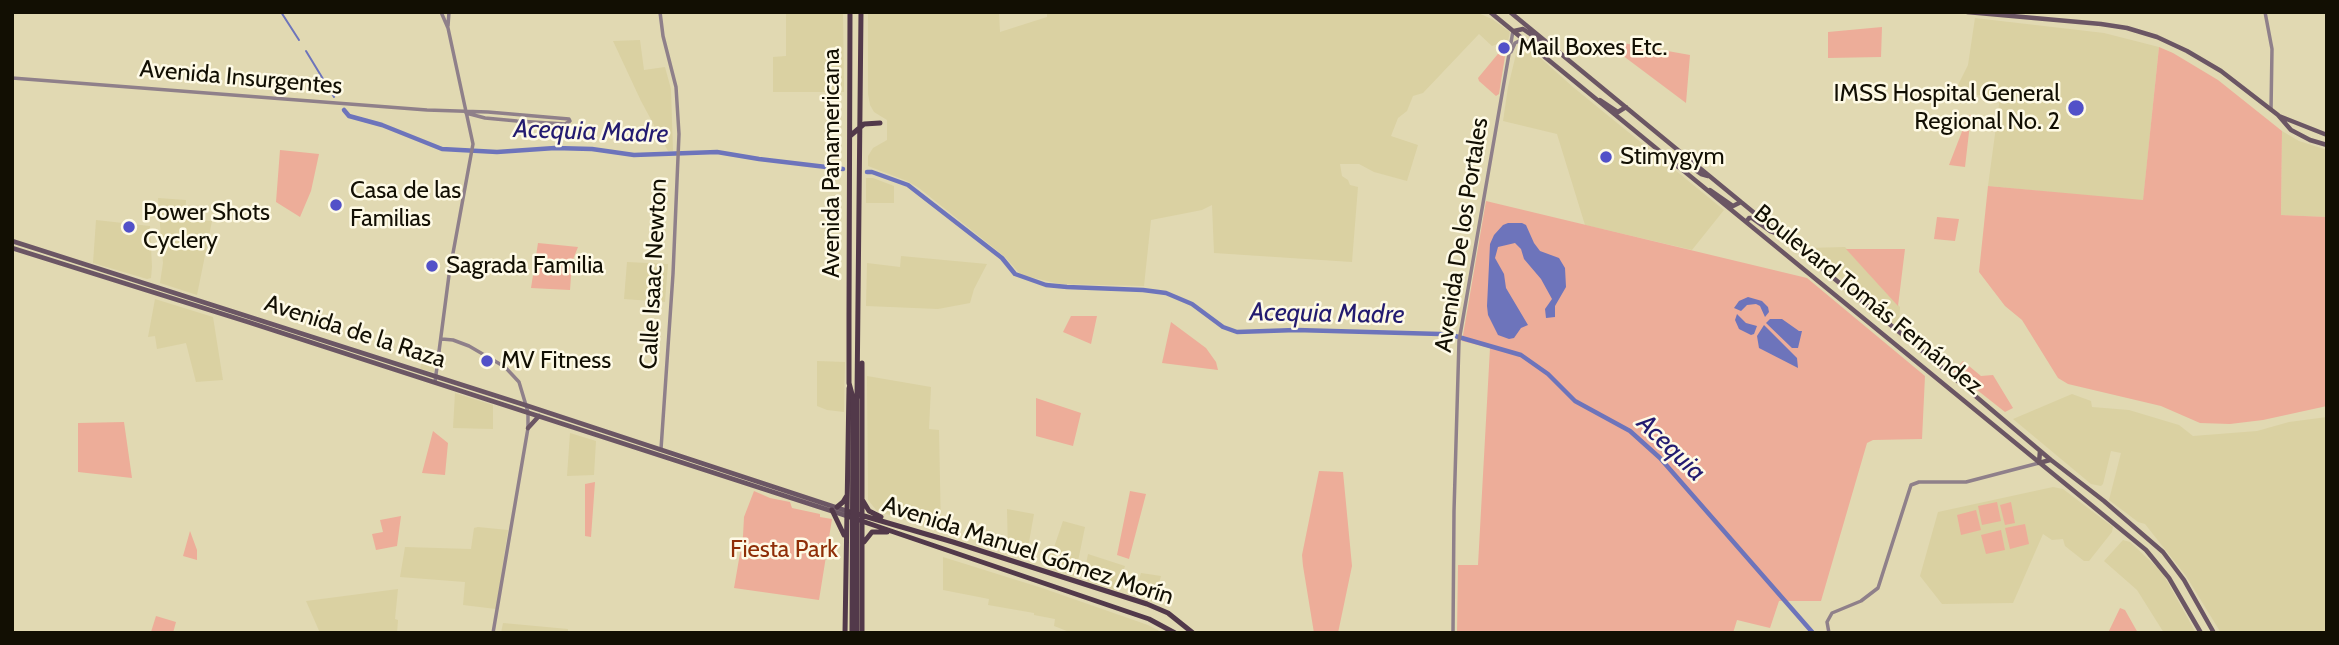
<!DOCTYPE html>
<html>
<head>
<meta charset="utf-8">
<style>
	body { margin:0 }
	#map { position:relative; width:2339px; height:645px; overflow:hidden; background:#e1d9b2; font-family:Cabin,sans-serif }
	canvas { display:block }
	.frame { position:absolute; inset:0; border:14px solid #120f03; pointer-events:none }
</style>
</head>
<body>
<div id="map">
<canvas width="2339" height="645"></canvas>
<div class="frame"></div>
</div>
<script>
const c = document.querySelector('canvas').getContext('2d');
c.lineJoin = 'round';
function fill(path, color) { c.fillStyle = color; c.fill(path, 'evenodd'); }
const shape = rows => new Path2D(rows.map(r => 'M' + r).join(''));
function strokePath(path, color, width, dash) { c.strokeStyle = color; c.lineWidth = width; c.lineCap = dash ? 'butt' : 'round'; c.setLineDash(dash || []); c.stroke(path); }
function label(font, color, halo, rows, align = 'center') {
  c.font = font + ' Cabin,sans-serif'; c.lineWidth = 5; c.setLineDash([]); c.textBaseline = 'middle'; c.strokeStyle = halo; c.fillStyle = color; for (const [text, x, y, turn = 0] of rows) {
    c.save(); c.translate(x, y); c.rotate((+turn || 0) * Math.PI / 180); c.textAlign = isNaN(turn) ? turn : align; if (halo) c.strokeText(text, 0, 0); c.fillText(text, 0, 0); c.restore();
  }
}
fill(shape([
	[786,12,843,12,844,92,773,92,773,57,786,56],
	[868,12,999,12,1000,32,1047,17,1047,12,1476,12,1492,19,1510,32,1506,50,1502,49,1498,44,1492,46,1479,34,1423,93,1413,96,1407,111,1398,118,1391,136,1418,145,1407,181,1374,172,1359,164,1340,164,1342,176,1348,180,1350,185,1358,187,1352,262,1214,253,1212,205,1202,210,1151,220,1144,286,1060,284,1021,275,1005,257,919,188,907,181,868,166,868,156,873,148,887,140,887,120,874,112,870,105,868,94],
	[1975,18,2104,33,2159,47,2143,201,1988,186,2000,97,1954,93,1968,65],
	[640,40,644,70,665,67,671,89,673,151,668,151,641,101,613,41],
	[1520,45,1536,54,1573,87,1724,210,1692,250,1585,225,1557,134,1503,121,1508,87,1518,46],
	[2282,131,2299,141,2327,150,2327,217,2281,215],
	[866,178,873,178,894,186,894,203,866,203],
	[158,198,186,200,185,219,212,221,197,295,160,283,163,263],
	[96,220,150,226,152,267,151,278,147,279,93,263],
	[1845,247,1900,307,1899,326,1897,327,1807,248],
	[901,256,987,264,974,289,970,303,938,309,866,306,867,263,900,267],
	[627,262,668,264,665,302,624,299],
	[155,299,213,317,223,380,196,382,186,343,157,349,155,336,148,337],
	[424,350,436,351,434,372,420,369],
	[817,361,845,362,844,412,827,410,817,406],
	[867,376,931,387,929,429,939,430,941,531,877,511,868,500],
	[455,393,493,405,493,429,453,428],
	[2072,394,2091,401,2092,407,2129,410,2179,425,2193,436,2257,431,2289,422,2327,417,2327,633,2221,633,2186,576,2145,524,2138,522,2109,500,2121,453,2111,451,2103,484,2101,486,2091,484,2013,419],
	[570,433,596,441,594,475,567,476],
	[2053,487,2063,489,2113,527,2112,532,2089,561,2084,561,2065,546,2063,539,2052,540,2043,534,2013,603,1942,604,1920,576,1938,512],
	[1007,509,1034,514,1026,559,1008,553],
	[1063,521,1085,527,1075,576,1047,568],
	[478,527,508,530,496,609,463,605,465,582,400,577,405,547,471,549,474,528],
	[2123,540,2130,542,2162,572,2196,633,2164,633,2137,590,2104,561],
	[1088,554,1125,566,1117,591,1083,579],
	[943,557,1042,588,1148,625,1163,633,1072,633,1054,626,1055,619,1034,615,1034,613,988,605,989,599,943,590],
	[1141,573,1161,576,1154,602,1134,595],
	[398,589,395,619,398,620,397,633,320,633,306,601],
	[503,623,568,629,568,633,501,633]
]), '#dad1a2');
fill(shape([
	[1882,27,1881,57,1828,58,1828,32],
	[1623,43,1690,55,1686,103,1622,55],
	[2159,47,2173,53,2218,80,2282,131,2281,215,2327,217,2327,406,2263,420,2230,424,2200,423,2161,406,2068,384,2058,378,2022,320,2005,306,1979,272,1988,186,2143,200],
	[1502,49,1506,50,1499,94,1496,96,1479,81,1478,78],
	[1971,115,1965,167,1949,165,1968,116],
	[280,150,319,154,311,191,300,217,276,202],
	[1486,201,1807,278,1925,376,1922,439,1873,440,1867,443,1821,601,1779,601,1770,628,1737,620,1733,633,1457,633,1458,565,1478,565,1490,348,1462,341],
	[1937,217,1959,219,1955,241,1934,239],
	[538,243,578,247,572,262,570,290,531,288],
	[1846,249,1905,249,1898,306,1866,271],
	[1071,316,1097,316,1091,344,1063,332],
	[1171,322,1206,348,1216,362,1218,370,1162,363],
	[1963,361,1981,376,1993,375,2013,408,2005,412,1953,371],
	[1036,398,1081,413,1073,446,1036,436],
	[124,422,132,478,78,472,78,423],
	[433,431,448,443,445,475,422,473],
	[1319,471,1343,472,1352,566,1338,633,1314,633,1303,566,1302,555],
	[595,482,591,537,585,536,585,484],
	[754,491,770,498,790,502,792,508,820,514,820,517,832,519,819,600,734,588,743,536,744,517],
	[1130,491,1146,494,1129,559,1117,555],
	[1997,502,2001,521,1982,525,1978,506],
	[2011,502,2015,523,2005,525,2000,505],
	[1976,510,1981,530,1961,535,1957,515],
	[401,516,397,546,376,550,372,534,383,532,380,520],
	[2025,524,2029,544,2010,549,2005,528],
	[2001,530,2005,550,1986,554,1981,535],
	[190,531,197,550,197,560,183,556],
	[2120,608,2125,610,2138,633,2108,633],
	[156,616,176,622,173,633,151,632]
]), '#edad99');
fill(shape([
	[1508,223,1522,223,1526,225,1534,243,1540,251,1559,258,1565,268,1566,287,1555,306,1555,317,1546,318,1545,309,1552,299,1541,279,1524,259,1521,249,1515,243,1498,247,1495,258,1504,274,1506,288,1528,325,1521,328,1514,338,1509,339,1498,335,1488,315,1487,306,1490,244,1494,235,1503,225],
	[1748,297,1762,301,1768,307,1769,312,1765,317,1760,306,1756,304,1747,305,1741,311,1734,308,1739,301],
	[1737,314,1746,323,1757,326,1754,334,1751,335,1739,329,1735,320],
	[1770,319,1782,319,1799,331,1802,331,1798,348,1792,348,1766,323],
	[1764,325,1797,358,1798,368,1759,348,1757,336]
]), '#6d74bb');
strokePath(shape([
	[281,12,299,40],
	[306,51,334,97]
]), '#6d74bb', 2);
strokePath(shape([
	[344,110,349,116,382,125,442,149,497,152,555,148,592,149,634,155,717,152,759,159,843,169],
	[867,172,872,172,908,185,1002,258,1015,274,1046,285,1067,287,1143,290,1166,293,1192,304,1223,327,1237,332,1296,330,1440,334,1455,336,1521,355,1548,374,1575,401,1630,431,1660,458,1813,633]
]), '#6d74bb', 4.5);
strokePath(shape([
	[660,12,663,36,676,87,679,134,673,274,661,449],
	[2265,12,2272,49,2271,110],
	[448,26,449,12],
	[1511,52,1515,43,1523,39],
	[12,78,427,110,488,112,569,119,570,121,565,124,517,121,485,118,466,113],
	[442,339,453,340,469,346,505,367,519,382,528,412,528,428,493,633],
	[435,382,449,275,473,144,448,28,441,12],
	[1453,633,1454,511,1459,341,1513,31],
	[1829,633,1827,622,1832,613,1861,601,1878,588,1911,485,1919,482,1966,482,2039,463]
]), '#8f808a', 3.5);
strokePath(shape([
	[1490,12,2146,550,2169,578,2201,633],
	[1510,12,1921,350,2051,460,2104,501,2163,552,2184,580,2214,633],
	[1967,12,2101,24,2127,28,2157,37,2187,51,2221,71,2278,115,2291,130,2310,140,2327,145],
	[1514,31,1523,29,1549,47],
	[1600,100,1618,112,1626,107],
	[2279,116,2327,135],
	[1678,167,1685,163,1701,174,1708,176],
	[1710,190,1733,206,1741,202],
	[1746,222,1749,218,1752,218,1770,231,1779,234],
	[12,241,525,405,847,511],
	[12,248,248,322,847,516],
	[528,428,539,416],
	[2040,451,2039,463,2050,460]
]), '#6b5664', 4.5);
strokePath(shape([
	[850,12,849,313,849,383,853,398],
	[850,136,864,124,880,123],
	[857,398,861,12],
	[863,501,869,511,881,517],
	[837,507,843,502,846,497],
	[832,510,844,535],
	[847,511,953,542,1147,604,1168,613,1193,633],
	[847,516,1149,619,1175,633],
	[864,542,872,532,887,532],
	[845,633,849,388],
	[862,633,862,363]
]), '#52394a', 5);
strokePath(shape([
	[852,633,853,398],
	[857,633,857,398]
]), '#52394a', 5);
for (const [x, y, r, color] of [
	[1504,48,7,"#5251c8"],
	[2076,108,9,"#5251c8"],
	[1606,157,7,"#5251c8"],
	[336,205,7,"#5251c8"],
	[129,227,7,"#5251c8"],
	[432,266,7,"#5251c8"],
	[487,361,7,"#5251c8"]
]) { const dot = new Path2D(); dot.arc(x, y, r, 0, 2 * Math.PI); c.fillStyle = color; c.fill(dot); strokePath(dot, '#fefae6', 2.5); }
label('24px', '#120f03', '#fefae6', [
	["Mail Boxes Etc.",1518,48],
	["IMSS Hospital General",2060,94,"right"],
	["Regional No. 2",2060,122,"right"],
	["Stimygym",1620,157],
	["Casa de las",350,191],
	["Familias",350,219],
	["Power Shots",143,213],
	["Cyclery",143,241],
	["Sagrada Familia",446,266],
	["MV Fitness",501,361]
], 'left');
label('24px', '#120f03', '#fefae6', [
	["Avenida Insurgentes",241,78,5],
	["Avenida Panamericana",832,163,-90],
	["Avenida De los Portales",1462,235,-81],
	["Calle Isaac Newton",654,274,-87],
	["Boulevard Tomás Fernández",1868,300,39],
	["Avenida de la Raza",355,332,18],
	["Avenida Manuel Gómez Morín",1028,551,18]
]);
label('24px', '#8f2e07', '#fefae6', [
	["Fiesta Park",784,550]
]);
label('italic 26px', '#231b70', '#fefae6', [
	["Acequia Madre",591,132,2],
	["Acequia Madre",1327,314,1],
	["Acequia",1671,448,44]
]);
</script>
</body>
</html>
